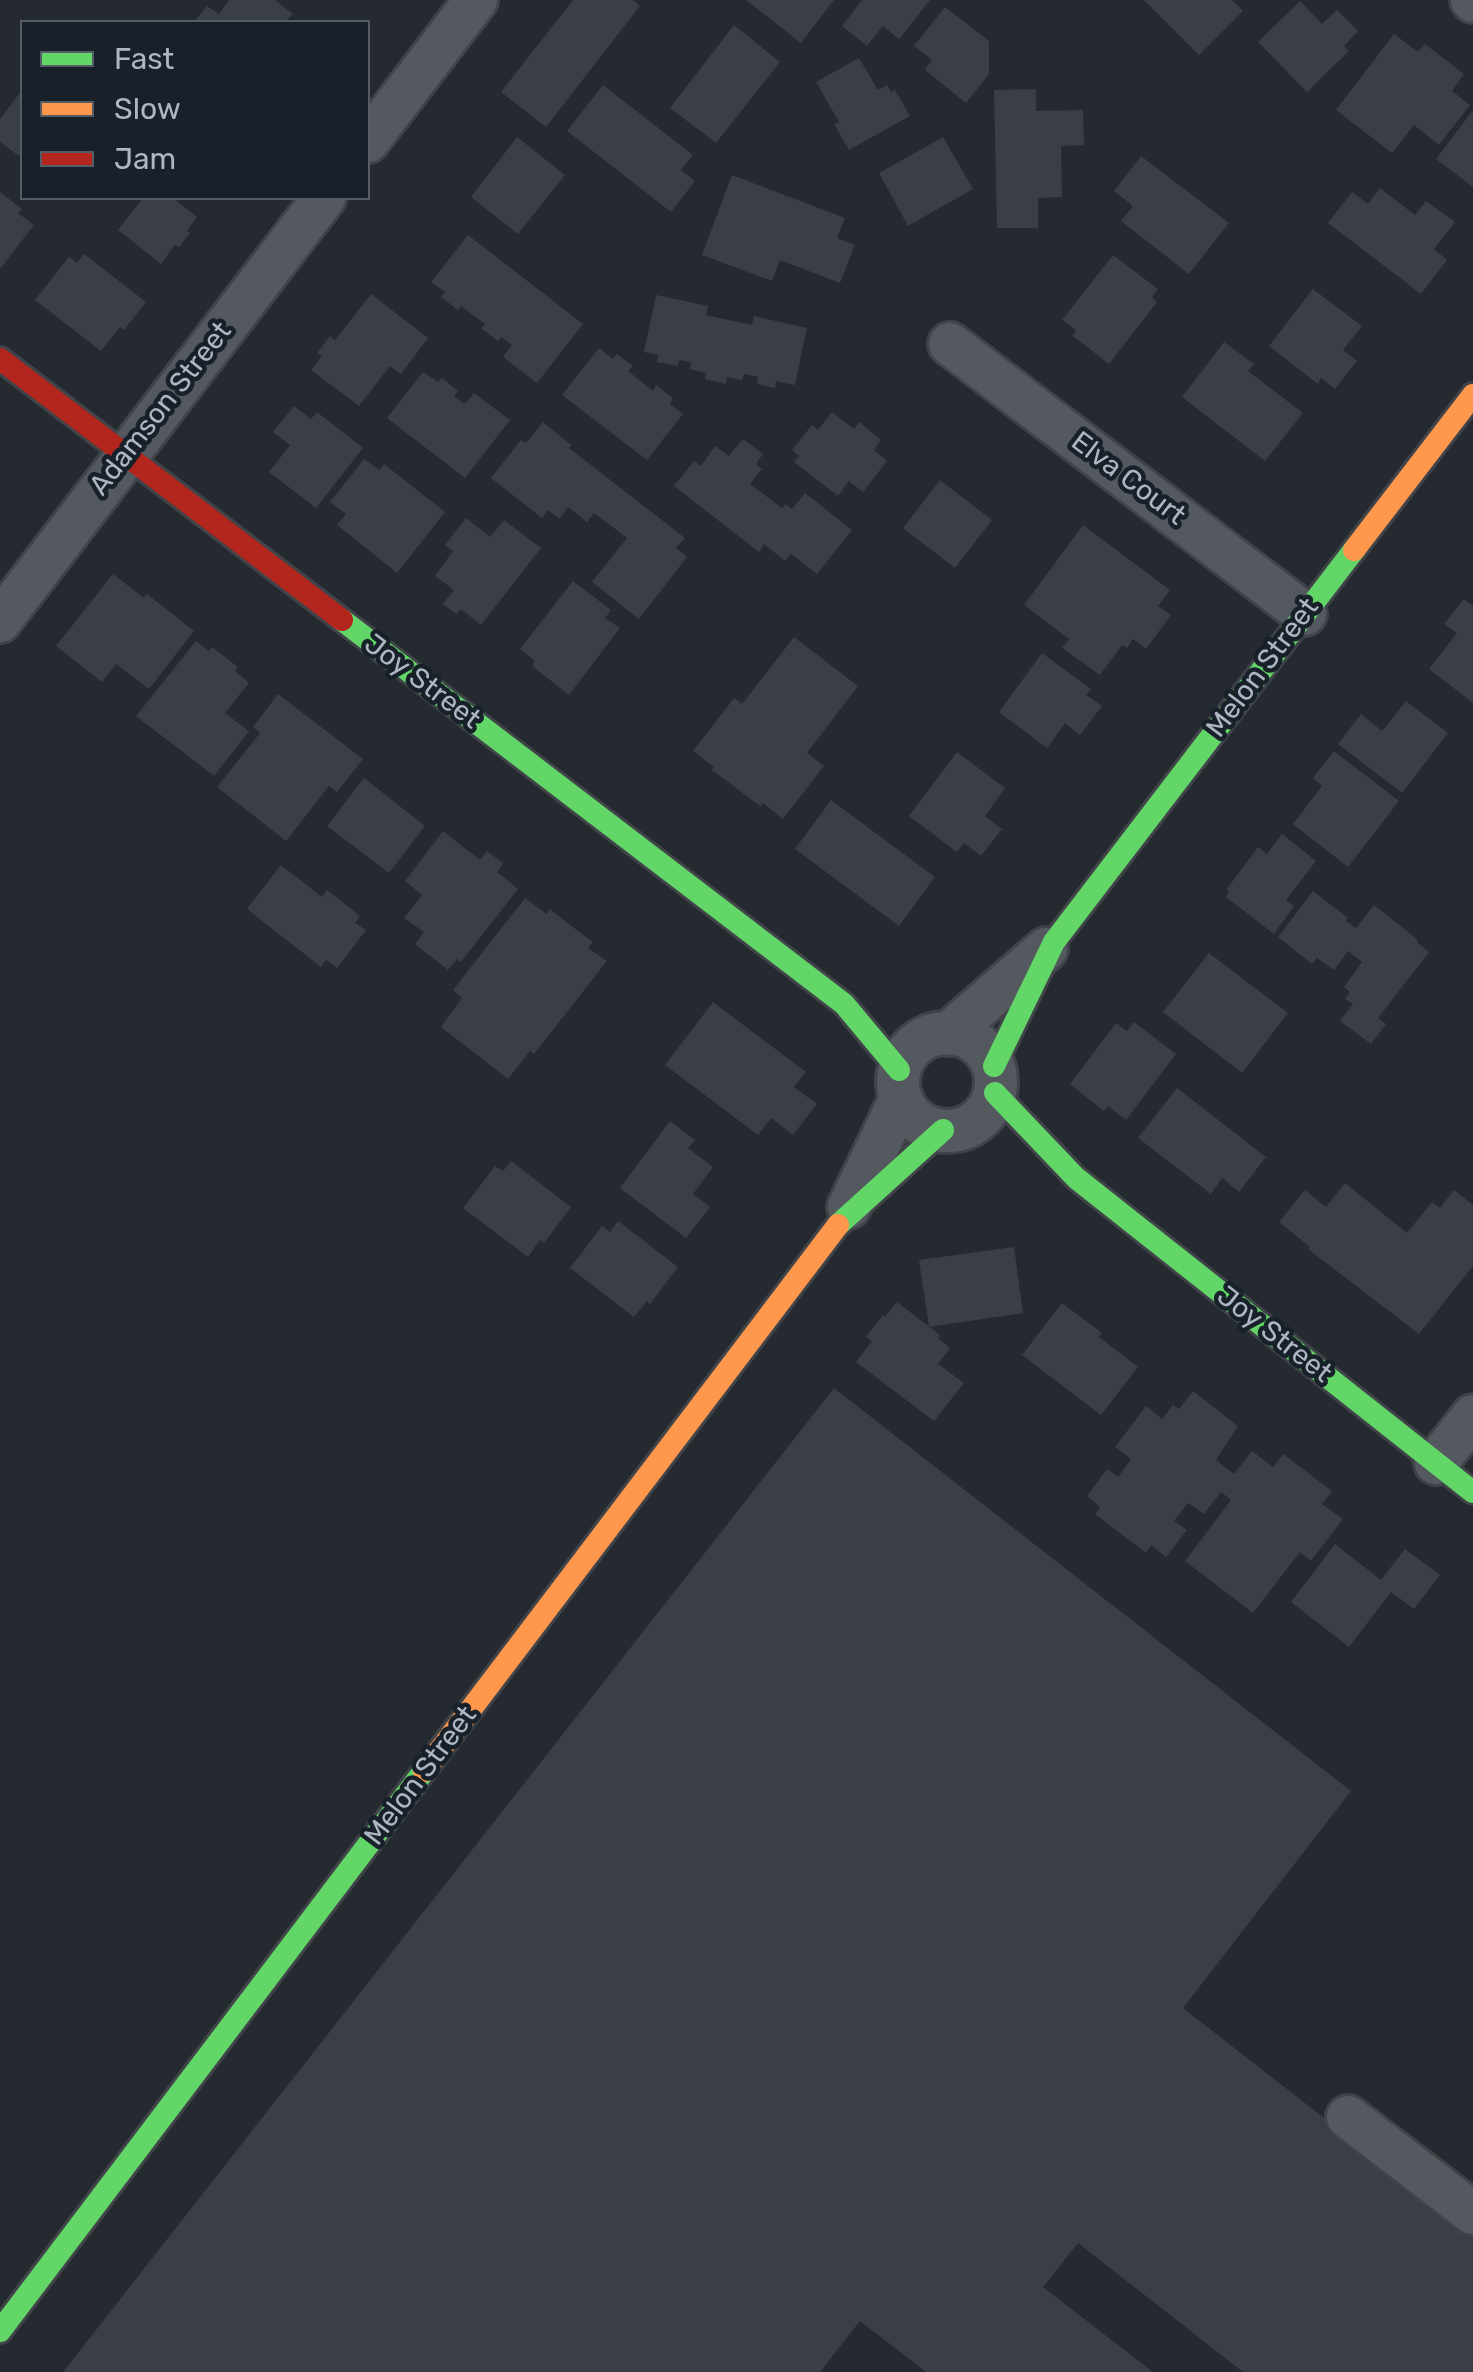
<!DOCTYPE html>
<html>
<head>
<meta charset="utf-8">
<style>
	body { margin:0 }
	#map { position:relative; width:1473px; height:2372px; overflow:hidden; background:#242a30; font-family:Rubik,sans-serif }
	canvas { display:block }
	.legend { position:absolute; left:20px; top:20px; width:350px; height:180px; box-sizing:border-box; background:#18212a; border:2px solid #545d67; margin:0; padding:12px 18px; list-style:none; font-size:30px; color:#adb7c3 }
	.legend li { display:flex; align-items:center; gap:20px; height:50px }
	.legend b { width:50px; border:2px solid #545d67 }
</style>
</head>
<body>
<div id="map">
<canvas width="1473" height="2372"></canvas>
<ul class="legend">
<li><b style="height:12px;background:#63d668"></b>Fast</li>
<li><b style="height:12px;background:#ff974d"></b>Slow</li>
<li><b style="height:12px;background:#b3261e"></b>Jam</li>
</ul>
</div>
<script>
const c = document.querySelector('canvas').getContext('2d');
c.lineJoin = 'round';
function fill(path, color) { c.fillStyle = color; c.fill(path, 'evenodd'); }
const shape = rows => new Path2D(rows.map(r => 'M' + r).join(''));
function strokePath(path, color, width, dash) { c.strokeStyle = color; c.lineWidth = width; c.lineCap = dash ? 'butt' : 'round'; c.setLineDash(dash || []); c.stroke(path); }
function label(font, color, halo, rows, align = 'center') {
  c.font = font + ' Rubik,sans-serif'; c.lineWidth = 9; c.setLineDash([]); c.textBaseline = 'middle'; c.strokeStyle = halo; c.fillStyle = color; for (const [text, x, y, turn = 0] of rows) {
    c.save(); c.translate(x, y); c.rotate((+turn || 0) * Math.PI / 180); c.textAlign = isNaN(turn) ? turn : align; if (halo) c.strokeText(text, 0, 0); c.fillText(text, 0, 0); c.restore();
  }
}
fill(shape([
	[229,0,275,0,293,14,285,22,194,22,207,6,219,14],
	[573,0,633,0,640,6,546,127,501,92],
	[746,0,834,0,801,43],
	[862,0,930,0,899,39,883,26,867,46,842,26],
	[1144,0,1232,0,1243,11,1199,55],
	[1300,1,1322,24,1337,10,1358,31,1344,46,1349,51,1307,92,1258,42],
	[945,7,989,41,989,74,966,103,925,70,932,60,914,46],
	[734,25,780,62,716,143,670,108],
	[1394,34,1418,52,1425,44,1464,74,1452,91,1470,105,1439,145,1414,125,1392,153,1336,110],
	[859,58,878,90,887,85,891,92,895,90,910,116,849,150,834,124,839,122,816,82],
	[603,85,693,155,681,170,695,181,671,212,567,131],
	[1036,89,1036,111,1083,110,1084,145,1061,146,1062,197,1038,198,1038,228,997,228,994,90],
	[22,90,22,152,19,156,0,142,0,119],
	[1473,110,1473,187,1436,159],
	[517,137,565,175,518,234,471,197],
	[943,137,973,189,908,226,879,173],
	[1141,156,1229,223,1189,274,1121,221,1133,206,1114,191],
	[732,175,845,218,837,238,855,245,840,283,780,260,772,281,702,255],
	[1380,188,1415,215,1426,201,1455,222,1434,249,1447,260,1421,294,1328,223,1352,192,1368,204],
	[0,192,22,209,18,213,34,225,0,269],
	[143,198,173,198,197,217,187,231,190,233,179,247,175,245,161,264,118,230],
	[468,235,583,324,537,383,503,357,512,345,501,337,498,341,481,328,485,324,461,306,458,310,441,297,445,292,431,282],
	[84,254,146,302,124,330,120,327,101,351,35,300,69,257,77,263],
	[1113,255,1158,289,1152,297,1157,302,1109,364,1073,336,1076,330,1062,320],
	[1313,289,1362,326,1343,350,1357,361,1335,389,1321,378,1318,384,1269,346],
	[371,294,428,338,401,374,390,366,359,406,311,370,322,356,317,353,330,336,335,340],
	[656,295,708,306,706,315,752,325,754,316,807,328,795,385,776,381,775,388,757,384,758,377,744,374,742,380,727,377,726,384,705,379,706,373,690,369,691,362,679,360,678,366,657,362,658,355,644,352],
	[1224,342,1254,364,1248,371,1303,413,1265,461,1182,397],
	[599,348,613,359,617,354,633,366,628,371,653,391,656,385,673,398,670,404,683,414,647,460,562,395],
	[423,372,438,382,442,378,458,391,454,396,465,404,474,393,510,420,465,478,387,418],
	[294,406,311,419,317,412,363,448,316,508,269,472,290,445,273,432],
	[832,412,854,429,859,422,881,440,874,450,887,461,863,492,849,481,838,496,794,462,799,456,792,450,812,425,818,430],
	[543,422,571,445,569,448,685,538,676,548,687,557,639,619,592,582,627,538,594,513,587,522,568,507,559,519,548,510,542,518,491,478,521,440,526,443],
	[743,439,763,454,756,464,762,469,750,484,782,508,786,504,792,509,805,493,852,530,817,574,791,554,785,561,764,544,759,552,674,486,694,461,701,466,715,446,729,456],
	[364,459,379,470,384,464,445,512,397,573,337,525,346,514,330,502],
	[940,480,992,520,955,568,903,528],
	[466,518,490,537,504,520,541,548,481,625,461,609,456,614,443,604,454,590,435,576,453,551,445,545],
	[1083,525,1170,590,1158,606,1171,615,1146,649,1133,639,1127,648,1122,645,1100,675,1062,648,1069,639,1024,605],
	[113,574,144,598,147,594,194,631,149,689,116,664,102,682,56,646],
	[573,581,611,610,605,618,620,628,569,695,532,666,535,661,520,649],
	[1464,599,1473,606,1473,703,1429,669,1457,633,1444,624],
	[794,637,858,686,807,753,824,766,783,819,763,803,760,806,712,770,714,767,693,751,734,698,742,704],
	[196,641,209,651,212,647,238,667,235,671,249,683,225,713,249,731,214,776,136,716],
	[1042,653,1091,689,1086,695,1102,706,1080,735,1065,723,1047,748,999,712],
	[278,694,363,759,337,792,329,786,286,841,217,787,260,733,253,727],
	[1406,701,1448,733,1402,793,1338,744,1361,714,1382,731],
	[1334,751,1399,801,1348,867,1293,824,1322,786,1313,778],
	[957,752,1005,788,985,816,1002,829,981,856,964,843,957,852,909,816],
	[364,778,425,826,389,873,327,826],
	[831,800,935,877,899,926,795,849],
	[443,831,480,860,487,851,503,863,497,872,518,889,461,962,457,959,448,970,415,944,424,932,404,918,422,895,405,881],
	[1282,834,1316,861,1286,900,1294,906,1274,934,1226,897,1229,892,1226,890,1258,847,1267,854],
	[281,865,322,897,327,890,360,916,355,923,366,930,337,968,326,960,321,967,247,909],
	[1313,891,1348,918,1346,921,1356,928,1374,905,1418,940,1417,942,1429,952,1378,1018,1386,1024,1371,1044,1340,1021,1353,1004,1345,999,1350,992,1344,987,1362,962,1348,951,1334,970,1317,958,1312,964,1278,937],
	[525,898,547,914,550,909,570,925,593,942,588,948,607,961,534,1054,530,1051,508,1079,441,1027,462,998,453,990],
	[1209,953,1288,1013,1242,1073,1163,1012],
	[713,1002,806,1072,794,1087,817,1104,793,1135,771,1118,758,1135,665,1065],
	[1134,1022,1176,1054,1126,1120,1108,1106,1104,1111,1070,1084,1116,1023,1127,1031],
	[1177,1088,1266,1157,1239,1192,1222,1178,1211,1194,1138,1138],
	[670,1121,695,1140,688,1148,713,1167,693,1194,710,1207,686,1238,620,1188],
	[511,1161,571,1207,544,1243,540,1240,528,1257,463,1208,495,1166,503,1171],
	[1345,1183,1407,1233,1432,1202,1440,1208,1454,1190,1473,1205,1473,1266,1419,1334,1308,1249,1310,1247,1279,1222,1305,1190,1326,1207],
	[618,1221,678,1267,650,1304,647,1301,634,1317,570,1268,602,1226,610,1232],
	[1014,1247,1023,1313,929,1327,919,1260],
	[897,1302,940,1335,938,1338,950,1348,938,1364,964,1383,934,1421,856,1362,872,1341,866,1337,883,1315,885,1317],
	[1062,1303,1102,1333,1099,1337,1138,1367,1101,1415,1022,1355],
	[834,1388,1351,1791,1183,2008,1473,2234,1473,2372,1243,2372,1078,2243,1043,2287,1153,2372,926,2372,860,2321,820,2372,63,2372],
	[1193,1391,1238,1426,1216,1460,1234,1474,1252,1451,1273,1467,1283,1454,1332,1491,1322,1504,1343,1519,1311,1561,1300,1552,1253,1613,1185,1561,1231,1500,1221,1492,1204,1514,1188,1503,1174,1521,1187,1530,1166,1557,1151,1545,1146,1553,1095,1514,1100,1507,1087,1496,1107,1469,1118,1477,1131,1459,1115,1447,1146,1406,1162,1419,1173,1405,1179,1409],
	[1335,1544,1381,1580,1405,1549,1440,1575,1414,1609,1391,1592,1349,1647,1291,1602]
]), '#393f44');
const street = shape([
	[1472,0,1473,1],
	[368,141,476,0],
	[950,344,1305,614],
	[0,621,324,198],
	'898 1082a49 49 0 1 1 98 0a49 49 0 1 1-98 0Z',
	[948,1034,1046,949],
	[849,1207,901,1098],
	[1436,1463,1473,1416],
	[1348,2117,1473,2213]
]);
const fast = shape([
	[342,620,844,1004,899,1070],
	[994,1066,1054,942,1354,550],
	[995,1093,1076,1178,1473,1492],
	[838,1225,943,1130],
	[0,2331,424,1771]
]);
const slow = shape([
	[1354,550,1473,395],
	[424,1771,838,1225]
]);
const jam = shape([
	[0,359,342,620]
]);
strokePath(street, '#404449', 48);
strokePath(fast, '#404449', 28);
strokePath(slow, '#404449', 28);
strokePath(jam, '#404449', 28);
strokePath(street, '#54585f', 42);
strokePath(fast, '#63d668', 22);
strokePath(slow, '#ff974d', 22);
strokePath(jam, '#b3261e', 22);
label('28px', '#adb7c3', '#18212a', [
	["Adamson Street",161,409,-52],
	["Elva Court",1128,479,37],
	["Melon Street",1263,668,-53],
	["Joy Street",422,682,37],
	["Joy Street",1274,1335,38],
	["Melon Street",421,1776,-53]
]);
</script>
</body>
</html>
